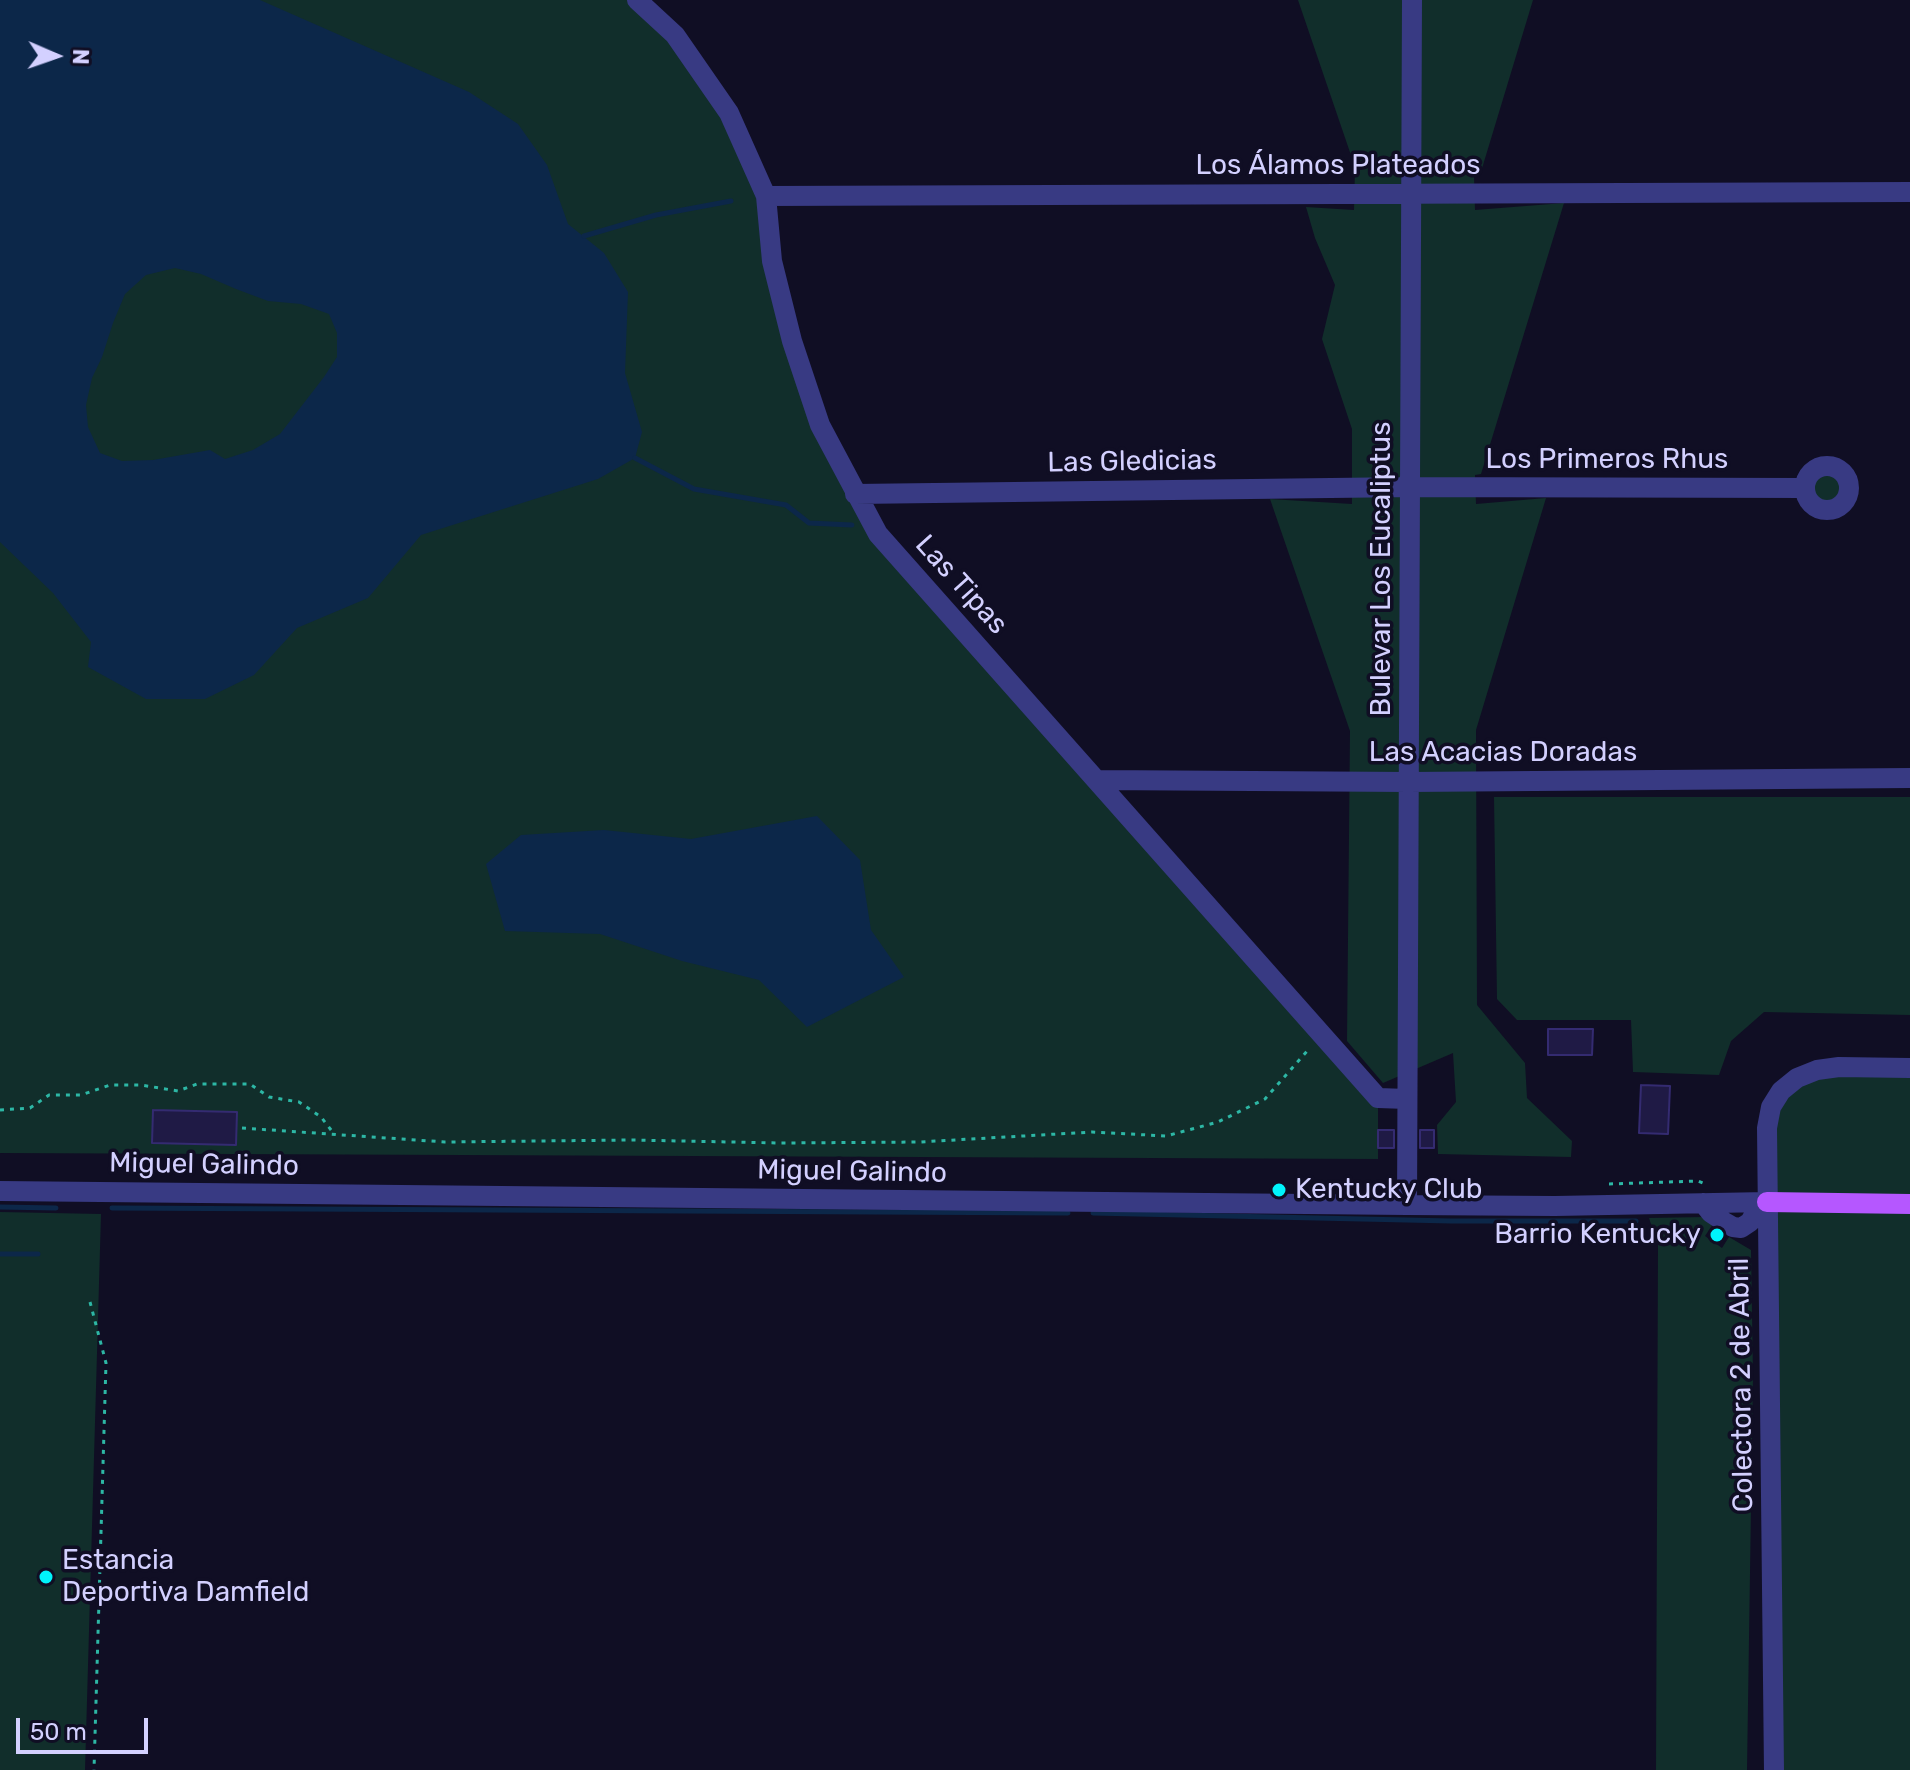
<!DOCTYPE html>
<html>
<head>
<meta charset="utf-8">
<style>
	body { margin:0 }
	#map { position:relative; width:1910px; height:1770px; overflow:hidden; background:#100e24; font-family:Rubik,sans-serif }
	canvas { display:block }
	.north { position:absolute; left:16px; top:16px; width:80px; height:80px; -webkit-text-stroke:6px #100e24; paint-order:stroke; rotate:92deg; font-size:22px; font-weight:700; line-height:32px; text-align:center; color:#d3d0ff }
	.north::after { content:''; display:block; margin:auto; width:28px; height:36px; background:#d3d0ff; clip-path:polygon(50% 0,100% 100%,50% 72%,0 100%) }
	.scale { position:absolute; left:16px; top:1718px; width:132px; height:36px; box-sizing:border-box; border:4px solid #d3d0ff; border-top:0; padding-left:10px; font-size:24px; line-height:28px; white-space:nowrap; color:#d3d0ff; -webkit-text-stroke:6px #100e24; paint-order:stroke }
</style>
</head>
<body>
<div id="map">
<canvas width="1910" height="1770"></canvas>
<div class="north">N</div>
<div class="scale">50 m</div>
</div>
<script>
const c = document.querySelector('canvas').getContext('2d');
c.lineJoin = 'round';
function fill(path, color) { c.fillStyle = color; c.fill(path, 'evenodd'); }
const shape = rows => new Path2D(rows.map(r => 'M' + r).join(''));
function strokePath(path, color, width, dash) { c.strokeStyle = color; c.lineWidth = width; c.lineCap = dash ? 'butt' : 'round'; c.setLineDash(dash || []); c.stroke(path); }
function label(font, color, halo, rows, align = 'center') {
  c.font = font + ' Rubik,sans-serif'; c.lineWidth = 7; c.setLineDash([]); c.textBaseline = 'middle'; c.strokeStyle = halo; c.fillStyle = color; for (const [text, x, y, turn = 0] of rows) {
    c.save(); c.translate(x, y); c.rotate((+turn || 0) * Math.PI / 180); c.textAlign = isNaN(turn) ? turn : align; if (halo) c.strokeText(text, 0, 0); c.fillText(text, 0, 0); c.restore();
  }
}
fill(shape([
	[0,0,637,0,675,35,766,196,772,261,855,494,1378,1098,1378,1159,0,1153],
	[1298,0,1533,0,1480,175,1474,176,1475,210,1564,203,1481,474,1475,475,1476,504,1546,498,1476,730,1477,1005,1525,1063,1527,1098,1572,1141,1571,1157,1438,1154,1437,1125,1456,1102,1453,1053,1383,1083,1347,1041,1350,731,1270,499,1352,504,1352,429,1322,339,1335,285,1315,238,1306,207,1354,210,1355,167],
	'1812 488a16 16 0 1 1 32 0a16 16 0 1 1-32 0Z',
	[1494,797,1910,797,1910,1015,1764,1012,1731,1041,1719,1075,1633,1072,1631,1020,1517,1020,1497,999],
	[1910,1068,1910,1770,1774,1770,1767,1202,1781,1091,1797,1078],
	[0,1212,101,1214,85,1770,0,1770],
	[1704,1217,1713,1224,1705,1236,1722,1248,1729,1237,1751,1250,1753,1376,1747,1770,1656,1770,1658,1245,1649,1218]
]), '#112e2b');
fill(shape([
	[0,0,260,0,469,92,518,124,547,165,568,224,604,253,628,292,625,373,642,432,635,458,598,479,421,535,368,598,297,628,254,675,205,699,146,699,88,667,91,642,53,593,0,542],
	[175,268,201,274,236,289,268,301,301,304,329,314,337,333,337,357,324,377,280,434,253,450,225,459,210,450,153,460,122,461,100,453,88,427,86,405,92,378,102,357,113,323,125,294,146,275],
	[817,816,860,860,871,930,904,977,807,1027,759,980,682,961,600,934,505,931,486,864,521,835,604,830,691,839]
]), '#0c2749');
strokePath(shape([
	[584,236,656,215,731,201],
	[635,458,694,489,786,505,809,523,852,525],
	[0,1207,56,1208],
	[112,1208,1068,1213],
	[1093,1213,1451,1221,1636,1221],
	[0,1254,38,1254]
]), '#0c2749', 5);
const building = shape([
	[1548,1029,1593,1029,1592,1055,1548,1055,1548,1029],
	[1641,1085,1670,1086,1668,1134,1639,1133,1641,1085],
	[153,1110,237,1112,236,1145,152,1143,153,1110],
	[1378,1130,1394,1130,1394,1148,1378,1148,1378,1130],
	[1420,1130,1434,1130,1434,1148,1420,1148,1420,1130]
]);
fill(building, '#1f1a45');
strokePath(building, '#342b71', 2);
strokePath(shape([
	[0,1110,30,1108,49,1095,81,1095,110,1085,141,1085,178,1091,197,1084,250,1084,269,1097,299,1102,321,1117,335,1135],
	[242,1128,445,1142,632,1140,780,1143,920,1142,1092,1132,1166,1136,1218,1122,1265,1099,1308,1050],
	[1426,1182,1442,1185],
	[1609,1184,1698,1181,1705,1184],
	[90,1302,106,1363,94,1770]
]), '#2db7a5', 3, [4, 6]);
strokePath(shape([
	[637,0,675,35,729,113,766,196,772,261,792,341,820,425,878,534,1378,1098,1407,1099],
	[766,196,1910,192],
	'1805 488a22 22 0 1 1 44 0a22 22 0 1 1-44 0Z',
	[855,494,1410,487,1805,488],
	[1096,780,1409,782,1910,778],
	[0,1191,1407,1205,1555,1206,1767,1202],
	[1703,1203,1711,1213,1726,1223,1733,1227,1741,1228,1750,1222,1758,1208,1767,1202],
	[1407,1205,1412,0],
	[1774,1770,1767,1128,1771,1107,1781,1091,1797,1078,1817,1070,1839,1067,1910,1068]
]), '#383a83', 20);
strokePath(shape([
	[1767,1202,1910,1204]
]), '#b557ff', 20);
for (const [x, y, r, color] of [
	[1279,1190,8,"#00f4fb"],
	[1717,1235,8,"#00f4fb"],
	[46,1577,8,"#00f4fb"]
]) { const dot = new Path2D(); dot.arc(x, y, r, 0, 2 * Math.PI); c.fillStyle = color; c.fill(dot); strokePath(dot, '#100e24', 3); }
label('28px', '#d3d0ff', '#100e24', [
	["Los Álamos Plateados",1338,166],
	["Los Primeros Rhus",1607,460],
	["Las Gledicias",1132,462,-1],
	["Bulevar Los Eucaliptus",1382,569,-90],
	["Las Tipas",961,585,48],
	["Las Acacias Doradas",1503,753],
	["Miguel Galindo",204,1165,1],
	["Miguel Galindo",852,1172,1],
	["Colectora 2 de Abril",1742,1385,-91]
]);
label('28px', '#d3d0ff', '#100e24', [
	["Kentucky Club",1295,1190],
	["Barrio Kentucky",1701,1235,"right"],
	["Estancia",62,1561],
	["Deportiva Damfield",62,1593]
], 'left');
</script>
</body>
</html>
